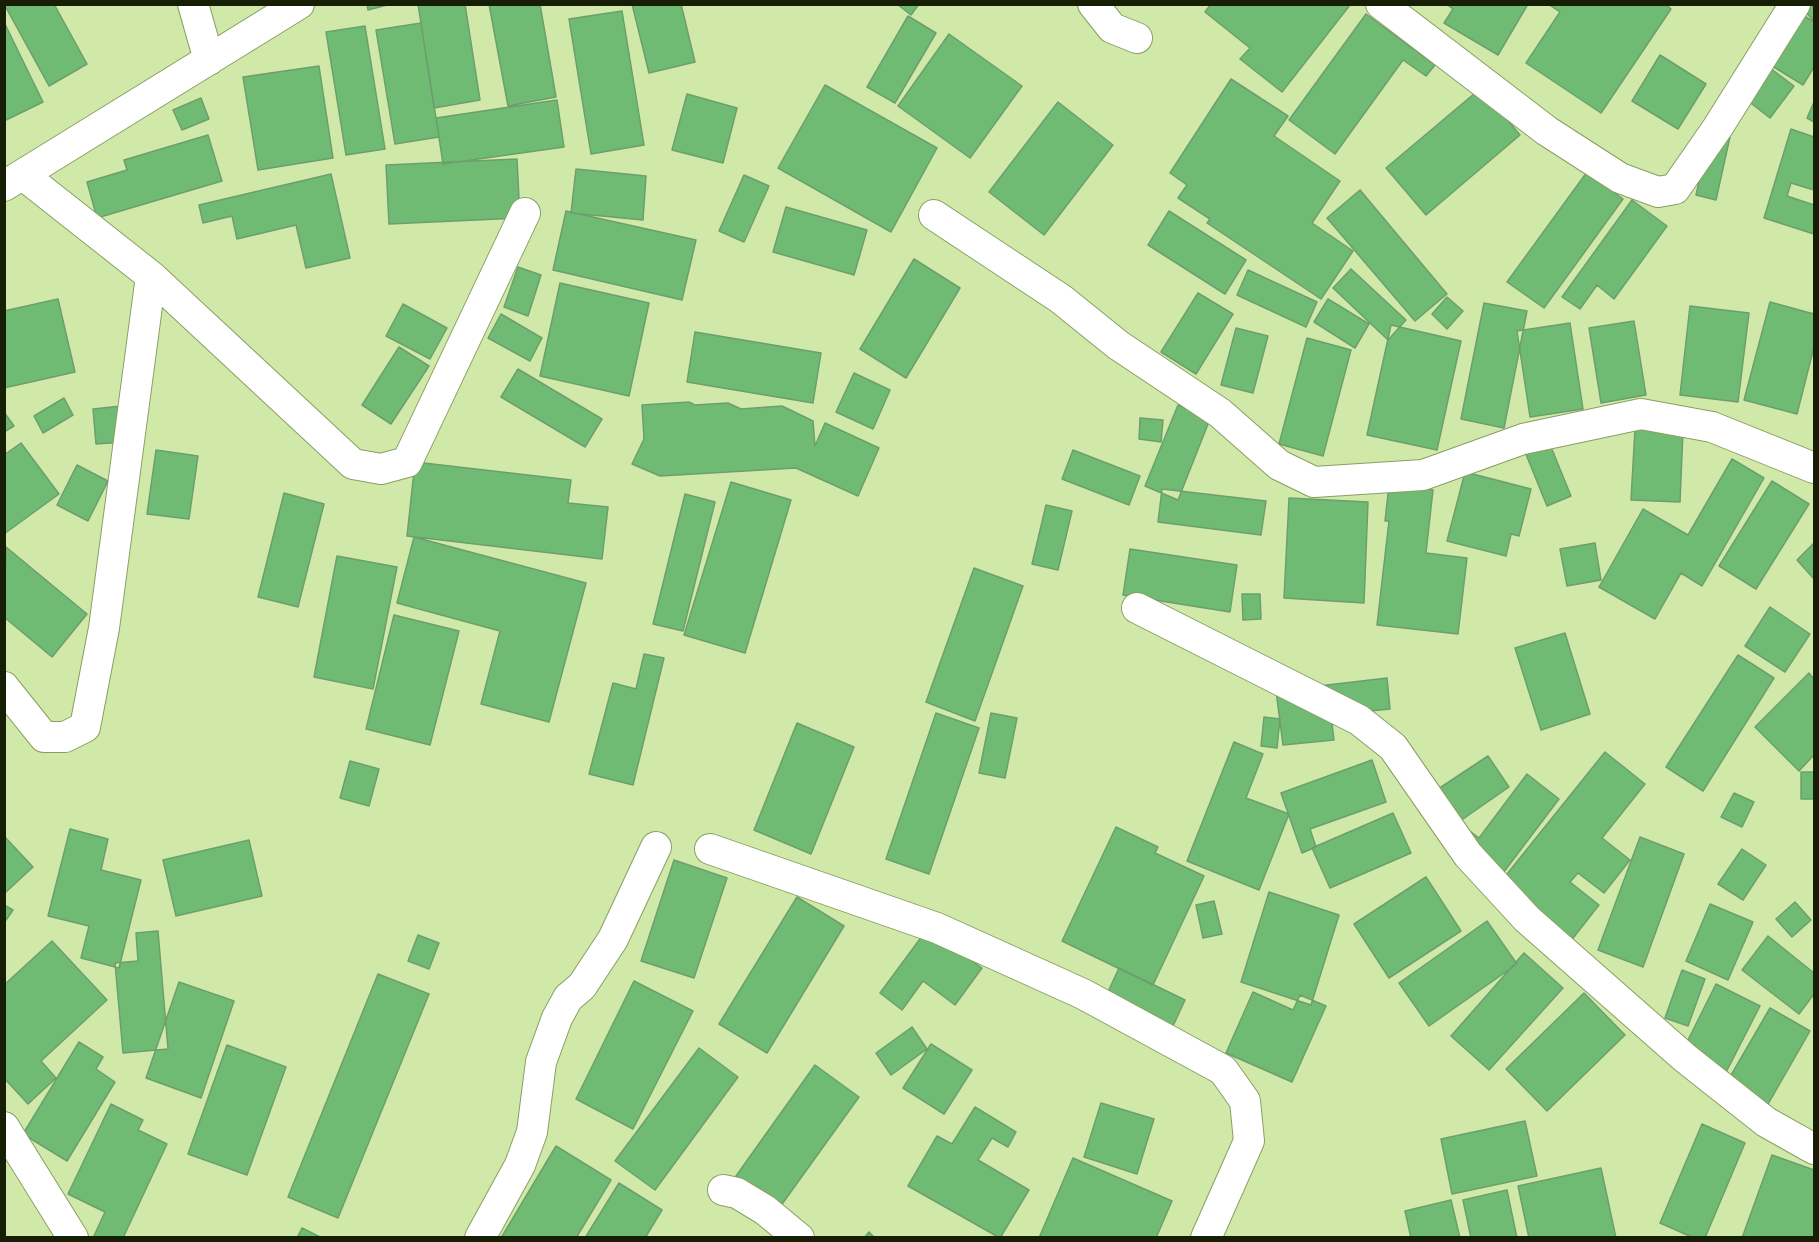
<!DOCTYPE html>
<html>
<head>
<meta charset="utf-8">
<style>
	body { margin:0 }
	#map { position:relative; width:1819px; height:1242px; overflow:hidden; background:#d0e9a9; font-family:Rubik,sans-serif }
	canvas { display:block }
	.frame { position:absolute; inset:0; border:6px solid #161e06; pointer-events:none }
</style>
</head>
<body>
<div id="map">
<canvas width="1819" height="1242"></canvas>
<div class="frame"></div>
</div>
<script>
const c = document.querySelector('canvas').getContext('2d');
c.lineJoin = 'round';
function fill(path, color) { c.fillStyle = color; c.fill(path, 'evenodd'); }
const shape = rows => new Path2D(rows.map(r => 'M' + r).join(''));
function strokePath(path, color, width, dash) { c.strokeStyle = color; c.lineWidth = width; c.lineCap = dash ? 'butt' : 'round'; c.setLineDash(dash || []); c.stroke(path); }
const building = shape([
	[4,4,54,4,87,64,49,86,4,4],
	[367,4,391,4,368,10,367,4],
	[418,4,465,4,480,100,434,108,418,4],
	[489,4,540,4,556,97,508,106,489,4],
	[632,4,681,4,695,62,649,73,632,4],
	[897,4,919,4,911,15,897,4],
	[1211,4,1350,4,1350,5,1282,92,1240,59,1250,48,1205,12,1211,4],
	[1446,4,1528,4,1498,55,1444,23,1453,9,1446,4],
	[1548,4,1665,4,1671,9,1601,113,1526,63,1560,12,1548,4],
	[1798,4,1814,4,1814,21,1798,4],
	[1787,5,1814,22,1814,67,1803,85,1756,56,1787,5],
	[622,11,644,145,591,154,569,19,622,11],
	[1366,14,1435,65,1426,76,1403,60,1335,154,1289,120,1366,14],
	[908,16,936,33,895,103,867,87,908,16],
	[4,22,43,102,4,121,4,22],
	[421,23,439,137,395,144,376,30,421,23],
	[365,26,385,149,346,155,326,32,365,26],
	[949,34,1022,86,970,158,898,106,949,34],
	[1660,55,1706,84,1678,129,1632,101,1660,55],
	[1758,59,1794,86,1770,118,1734,90,1758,59],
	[319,66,333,158,258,170,243,77,319,66],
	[1231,79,1288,116,1274,136,1340,181,1312,223,1353,251,1321,299,1207,223,1210,219,1178,198,1187,185,1170,173,1231,79],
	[825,85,937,148,891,232,778,168,825,85],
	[1481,88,1520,135,1426,215,1386,168,1481,88],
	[687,94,737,108,723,163,672,150,687,94],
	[201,98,209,119,182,130,173,110,201,98],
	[557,100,564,147,443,164,436,118,557,100],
	[1058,102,1113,145,1044,235,989,192,1058,102],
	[1814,102,1814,122,1807,118,1814,102],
	[1791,129,1814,137,1814,190,1791,183,1787,196,1814,205,1814,234,1764,218,1791,129],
	[1710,132,1730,137,1716,200,1696,195,1710,132],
	[208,135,222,181,97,218,87,182,127,170,124,160,208,135],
	[517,159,520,218,389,224,386,165,517,159],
	[576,169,646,176,643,220,571,213,576,169],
	[1587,172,1623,199,1544,308,1507,282,1587,172],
	[331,174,350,258,306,268,296,225,237,239,232,216,203,223,199,205,331,174],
	[744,175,769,186,744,242,719,231,744,175],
	[1360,190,1447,294,1415,321,1327,218,1360,190],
	[1632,200,1667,226,1614,299,1597,285,1580,309,1562,297,1632,200],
	[786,207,867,230,854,275,773,252,786,207],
	[566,211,696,240,682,300,553,270,566,211],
	[1169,211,1246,260,1225,294,1148,245,1169,211],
	[914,259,960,288,906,378,860,349,914,259],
	[518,267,541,275,528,316,504,307,518,267],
	[1351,269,1406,320,1388,340,1333,288,1351,269],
	[1248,270,1317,302,1306,327,1237,295,1248,270],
	[560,283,649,303,629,396,540,376,560,283],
	[1198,293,1233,314,1196,374,1161,352,1198,293],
	[1447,297,1463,311,1447,329,1432,314,1447,297],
	[58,299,75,372,4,388,4,311,58,299],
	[1328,299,1369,324,1355,348,1314,322,1328,299],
	[1770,302,1814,314,1814,347,1797,414,1744,400,1770,302],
	[1484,303,1527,311,1504,428,1461,419,1484,303],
	[403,304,447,328,430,359,386,336,403,304],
	[1690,306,1749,313,1738,402,1680,395,1690,306],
	[501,314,542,338,530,361,488,338,501,314],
	[1634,321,1646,395,1601,403,1589,328,1634,321],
	[1570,323,1583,409,1530,417,1517,331,1570,323],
	[1391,325,1461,341,1437,450,1367,435,1391,325],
	[1236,328,1268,336,1253,393,1221,385,1236,328],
	[695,332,821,353,813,403,687,382,695,332],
	[1307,338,1351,350,1323,456,1279,444,1307,338],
	[399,347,429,366,391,424,362,405,399,347],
	[518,369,602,419,585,447,501,397,518,369],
	[854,373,890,390,873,429,836,412,854,373],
	[64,398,73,415,43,433,34,416,64,398],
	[689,402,695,405,728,403,741,409,782,406,813,421,815,446,825,423,879,448,858,496,796,468,660,476,632,464,644,439,642,405,689,402],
	[1178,405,1210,419,1178,500,1145,486,1178,405],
	[122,406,125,442,96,444,93,409,122,406],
	[4,412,14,426,4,432,4,412],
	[1140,418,1163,420,1161,442,1139,439,1140,418],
	[1635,429,1683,431,1680,502,1631,500,1635,429],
	[1547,437,1571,496,1547,506,1523,447,1547,437],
	[21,443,59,494,4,534,4,455,21,443],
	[156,450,198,456,189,519,147,514,156,450],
	[1073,450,1140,476,1129,505,1062,479,1073,450],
	[1732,459,1764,478,1702,586,1681,573,1655,619,1599,587,1643,509,1688,535,1732,459],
	[415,462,571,480,568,503,608,507,602,559,407,536,415,462],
	[77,465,108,481,88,521,57,505,77,465],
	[1465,472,1531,489,1519,536,1511,534,1506,556,1447,541,1465,472],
	[1772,481,1809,504,1756,589,1719,566,1772,481],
	[731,482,791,500,745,653,684,635,731,482],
	[1389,485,1433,490,1426,553,1467,558,1458,634,1377,625,1389,521,1385,521,1389,485],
	[1162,489,1266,501,1261,535,1158,522,1162,489],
	[284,493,324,504,298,607,258,597,284,493],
	[685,494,715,502,683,631,653,624,685,494],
	[1289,498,1368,502,1364,603,1284,598,1289,498],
	[1046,505,1072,511,1058,570,1032,564,1046,505],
	[414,537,586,583,549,722,481,704,500,631,397,603,414,537],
	[1595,543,1601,580,1567,586,1560,549,1595,543],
	[1814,543,1814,579,1797,560,1814,543],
	[6,547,87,614,52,657,4,617,6,547],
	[1130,549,1237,565,1230,612,1123,595,1130,549],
	[337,556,397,567,373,689,314,677,337,556],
	[974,568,1023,586,975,721,926,702,974,568],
	[1242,594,1260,594,1261,619,1243,620,1242,594],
	[1770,607,1810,634,1785,672,1745,646,1770,607],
	[394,615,459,631,430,745,366,729,394,615],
	[1565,633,1590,714,1541,730,1515,648,1565,633],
	[644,654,664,658,633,785,589,774,613,683,636,689,644,654],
	[1738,655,1774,678,1703,791,1666,767,1738,655],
	[1809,673,1814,679,1814,755,1799,771,1755,727,1809,673],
	[1387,678,1390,709,1331,715,1334,740,1283,745,1276,691,1387,678],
	[936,713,979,728,929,874,886,859,936,713],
	[991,713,1017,718,1005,778,979,773,991,713],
	[1264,717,1280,719,1277,748,1261,746,1264,717],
	[797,723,854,747,811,854,754,830,797,723],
	[1234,742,1263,754,1246,798,1289,814,1259,890,1187,861,1234,742],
	[1605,752,1645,784,1602,838,1630,860,1604,893,1578,873,1570,882,1599,905,1570,942,1499,884,1605,752],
	[1488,756,1509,787,1453,826,1432,793,1488,756],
	[1372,760,1386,802,1310,829,1316,847,1302,853,1281,793,1372,760],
	[350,761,379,769,369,806,340,798,350,761],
	[1801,772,1814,772,1814,799,1801,799,1801,772],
	[1527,774,1559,799,1497,881,1463,826,1479,838,1527,774],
	[1734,793,1754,802,1742,827,1721,817,1734,793],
	[1393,813,1411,853,1330,888,1312,848,1393,813],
	[1116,827,1158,847,1155,853,1204,876,1153,985,1062,941,1116,827],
	[70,829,108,839,101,870,141,880,119,968,81,958,89,926,48,916,70,829],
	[4,836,33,867,6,892,4,890,4,836],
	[1640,837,1684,854,1643,967,1598,950,1640,837],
	[249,840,262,896,176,916,163,860,249,840],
	[1742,849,1766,865,1743,900,1718,884,1742,849],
	[674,860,727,878,694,978,641,961,674,860],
	[1426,877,1461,931,1389,978,1354,924,1426,877],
	[1269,892,1339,915,1311,1005,1241,982,1269,892],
	[797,897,844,926,767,1053,719,1024,797,897],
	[1214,901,1222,934,1203,938,1196,905,1214,901],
	[1795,902,1811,920,1792,937,1776,919,1795,902],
	[1710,904,1753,922,1728,980,1686,961,1710,904],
	[4,905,13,910,4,923,4,905],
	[1487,921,1517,964,1429,1026,1399,983,1487,921],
	[928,928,982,968,955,1005,923,981,902,1010,880,993,928,928],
	[158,931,168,1049,123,1053,115,963,138,961,136,933,158,931],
	[418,935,439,943,429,969,408,961,418,935],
	[1768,936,1814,973,1814,994,1799,1014,1742,970,1768,936],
	[52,941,107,1000,41,1061,56,1078,28,1104,4,1078,4,985,52,941],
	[1524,953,1563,988,1489,1070,1451,1036,1524,953],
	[1119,968,1185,1000,1173,1026,1107,994,1119,968],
	[1682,970,1705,979,1688,1026,1665,1018,1682,970],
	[378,974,429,994,338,1218,288,1197,378,974],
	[634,981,693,1011,633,1129,576,1099,634,981],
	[179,982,234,1001,201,1098,146,1078,179,982],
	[1716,984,1760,1006,1720,1084,1677,1062,1716,984],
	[1253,992,1293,1010,1300,995,1326,1006,1292,1082,1226,1053,1253,992],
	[1584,993,1625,1035,1547,1111,1506,1069,1584,993],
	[1770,1008,1810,1031,1763,1113,1723,1089,1770,1008],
	[912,1027,927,1049,891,1075,876,1053,912,1027],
	[79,1042,103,1057,96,1069,115,1082,67,1161,23,1134,79,1042],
	[931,1044,972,1070,944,1114,903,1088,931,1044],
	[227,1045,286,1067,247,1175,188,1154,227,1045],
	[699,1048,738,1077,655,1190,615,1161,699,1048],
	[815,1065,859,1097,780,1207,736,1176,815,1065],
	[1101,1103,1154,1119,1137,1174,1084,1157,1101,1103],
	[111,1104,143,1120,138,1130,167,1144,123,1238,93,1238,105,1212,68,1194,111,1104],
	[975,1107,1016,1132,1008,1147,992,1138,978,1160,1029,1190,1000,1238,908,1186,937,1136,952,1144,975,1107],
	[1525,1121,1537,1176,1452,1194,1441,1139,1525,1121],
	[1702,1124,1745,1143,1705,1238,1694,1238,1660,1223,1702,1124],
	[556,1146,611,1180,576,1238,501,1238,556,1146],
	[1772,1155,1814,1170,1814,1238,1742,1238,1772,1155],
	[1073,1158,1172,1201,1156,1238,1039,1238,1073,1158],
	[1601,1168,1616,1238,1529,1238,1518,1186,1601,1168],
	[619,1183,662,1210,645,1238,585,1238,619,1183],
	[1507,1190,1517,1238,1471,1238,1463,1200,1507,1190],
	[1451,1200,1460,1238,1411,1238,1405,1211,1451,1200],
	[302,1228,322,1238,297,1238,302,1228],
	[869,1232,875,1238,864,1238,869,1232]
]);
fill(building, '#70bb74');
strokePath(building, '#6c9e6e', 1.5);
const minor = shape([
	[193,4,209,60],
	[1093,4,1112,28,1137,38],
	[1381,4,1547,131,1620,178,1658,192,1675,189,1718,127,1795,4],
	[23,175,151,276,353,464,381,469,407,462,525,213],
	[4,186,299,4],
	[934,215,1061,299,1118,345,1220,413,1279,465,1314,482,1423,475,1523,439,1641,414,1712,427,1814,468],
	[1137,608,1359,720,1393,747,1468,855,1527,919,1685,1058,1766,1122,1814,1149],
	[4,687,44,737,65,737,85,727,104,628,151,276],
	[710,849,937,928,1083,994,1223,1070,1245,1101,1249,1141,1206,1238],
	[4,1127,73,1238],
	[723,1190,737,1193,765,1210,799,1238],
	[480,1238,520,1165,532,1132,541,1062,557,1018,568,998,582,986,613,939,656,847]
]);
strokePath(minor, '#899f62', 32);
strokePath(minor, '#fff', 30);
</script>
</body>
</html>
